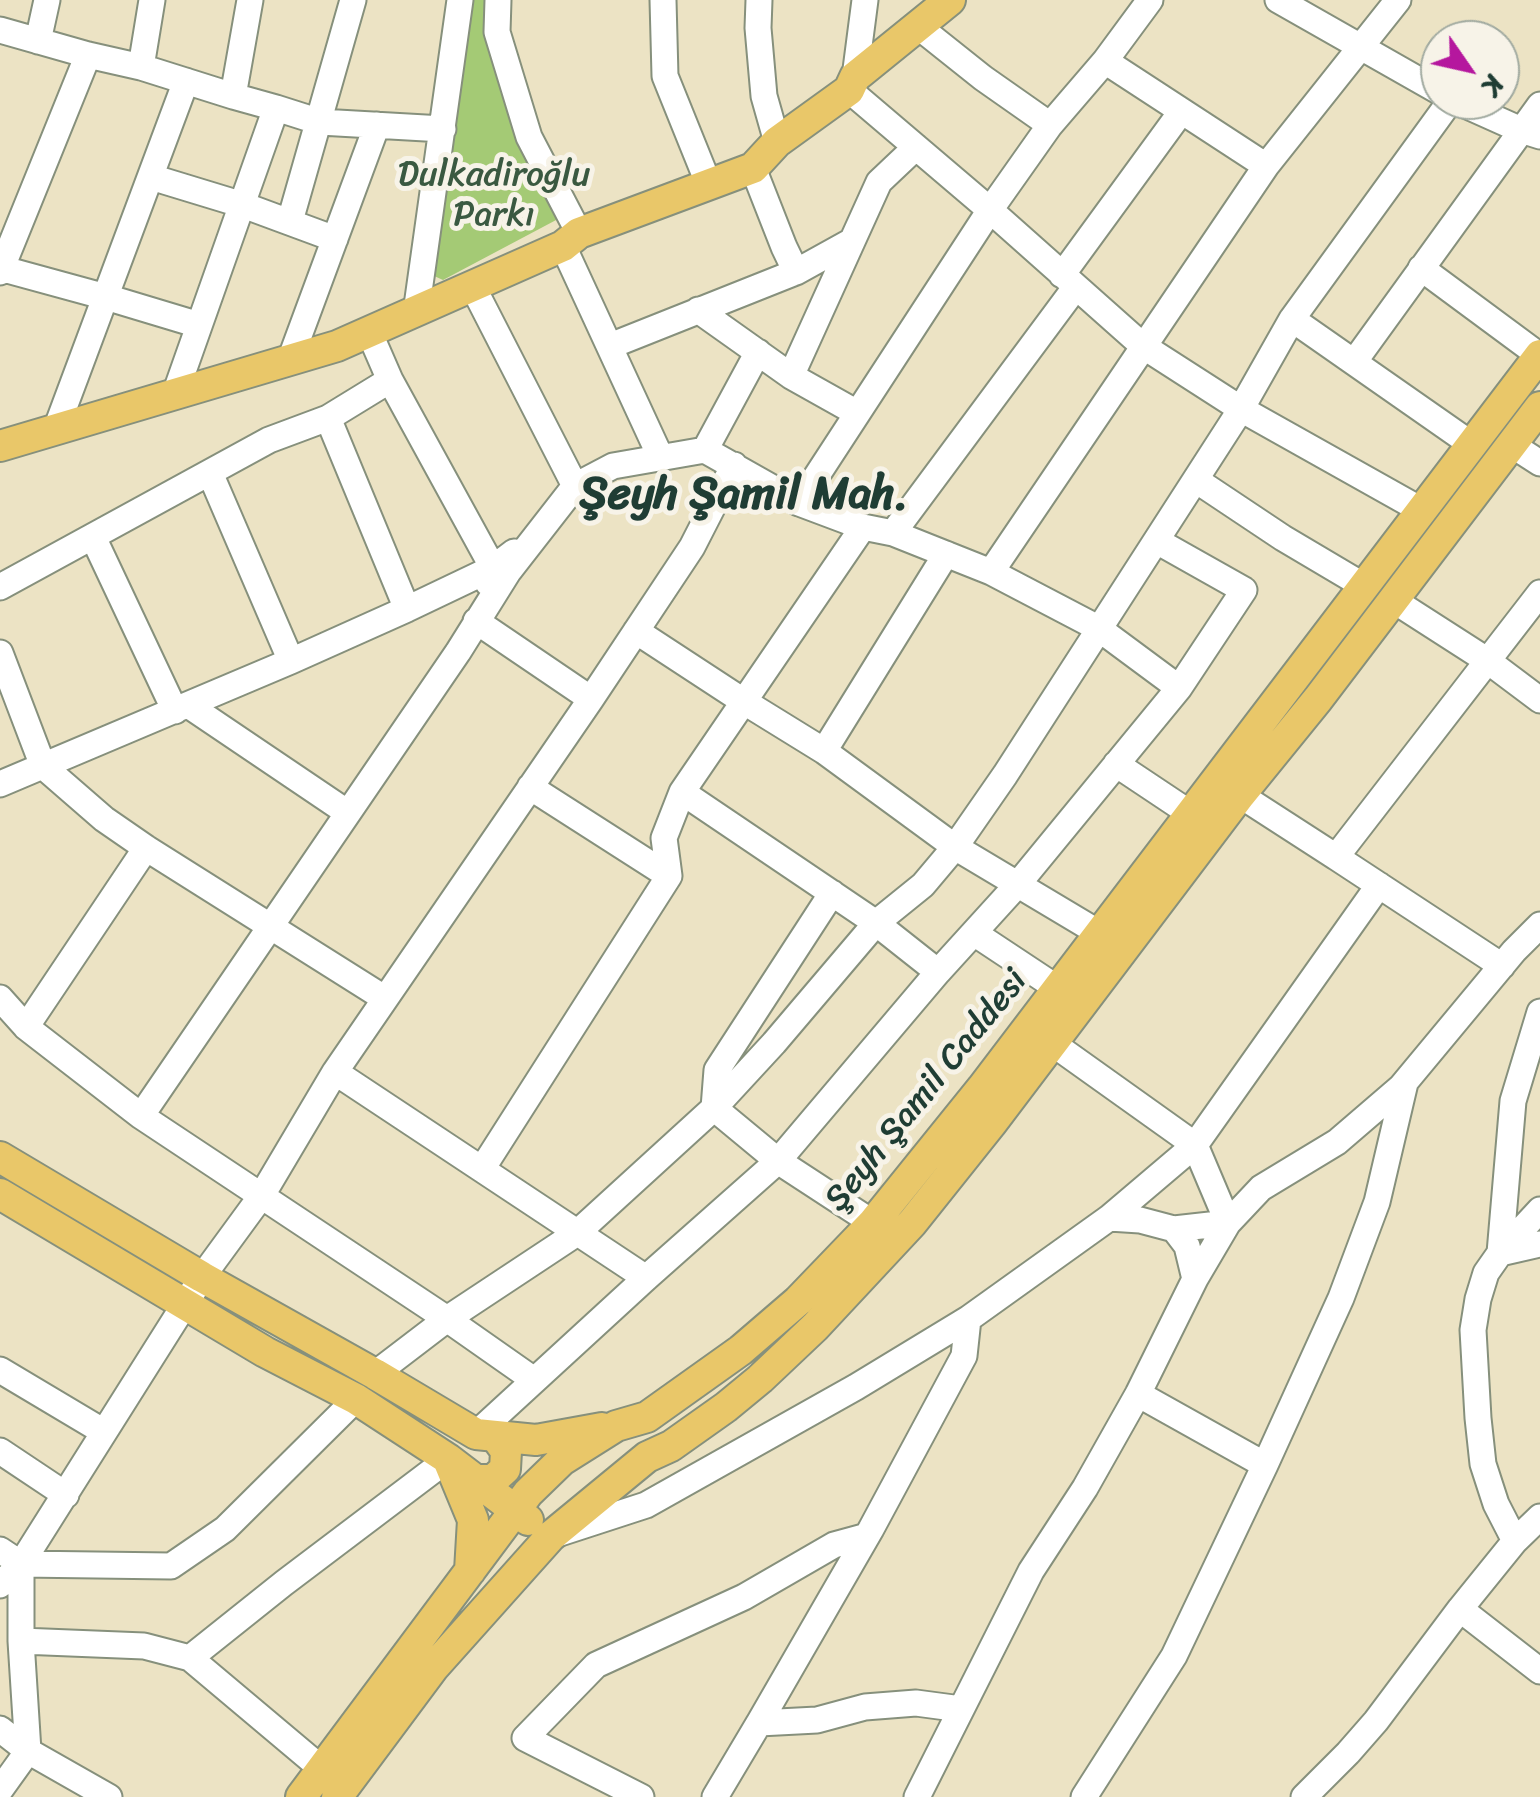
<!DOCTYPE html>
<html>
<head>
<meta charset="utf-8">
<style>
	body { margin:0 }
	#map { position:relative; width:1540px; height:1797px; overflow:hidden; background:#ece3c4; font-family:Sriracha,sans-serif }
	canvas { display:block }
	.north { position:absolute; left:1420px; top:20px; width:100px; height:100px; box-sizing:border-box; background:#f7f3e8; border:2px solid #a1aaa0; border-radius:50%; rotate:124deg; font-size:28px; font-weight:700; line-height:40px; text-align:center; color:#1f3d34 }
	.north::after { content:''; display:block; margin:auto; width:35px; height:45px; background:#b5179e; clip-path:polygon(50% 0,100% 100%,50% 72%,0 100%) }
</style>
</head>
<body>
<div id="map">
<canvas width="1540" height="1797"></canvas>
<div class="north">K</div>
</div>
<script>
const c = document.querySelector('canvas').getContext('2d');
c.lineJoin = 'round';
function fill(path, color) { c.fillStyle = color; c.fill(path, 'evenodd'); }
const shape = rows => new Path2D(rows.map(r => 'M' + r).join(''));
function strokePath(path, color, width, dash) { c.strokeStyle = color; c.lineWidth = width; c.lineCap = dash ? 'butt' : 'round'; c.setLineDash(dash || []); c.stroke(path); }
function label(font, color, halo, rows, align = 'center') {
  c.font = font + ' Sriracha,sans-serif'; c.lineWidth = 10; c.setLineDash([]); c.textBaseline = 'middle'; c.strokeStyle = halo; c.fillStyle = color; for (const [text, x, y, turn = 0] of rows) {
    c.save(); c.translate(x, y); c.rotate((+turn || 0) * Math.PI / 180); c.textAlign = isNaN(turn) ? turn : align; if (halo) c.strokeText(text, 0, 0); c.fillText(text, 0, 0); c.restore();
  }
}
fill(shape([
	[474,0,485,0,484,9,488,40,558,219,443,280,432,275]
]), '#a4ca75');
const minor = shape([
	[498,0,497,32,529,137,579,233],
	[663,0,665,76,709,185],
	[759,0,758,28,764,96,777,142],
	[1278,0,1440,92],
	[919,27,983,78,1050,125],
	[0,30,88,55,141,67,233,96,250,0],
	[38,41,47,0],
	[1105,61,1266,166],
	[141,67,152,0],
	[855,77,865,0],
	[849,90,990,210,1143,346,1241,409,1421,510],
	[1454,100,1521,130,1540,136],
	[276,108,320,122,443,129],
	[753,168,784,247,796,272],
	[151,177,243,205,335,239],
	[290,221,353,0],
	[563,246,660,456],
	[0,268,106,297,199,325],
	[1421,268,1540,356],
	[0,272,88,55],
	[1062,275,1181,112],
	[473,287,575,486],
	[698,310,791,376,857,413],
	[416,313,460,0],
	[1292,319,1471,444],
	[370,334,390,380,493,568,488,583],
	[610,346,796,272,852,241],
	[290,360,377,125],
	[1354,362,1540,105],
	[791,376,879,182,916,147],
	[175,394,276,108,233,96],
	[328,418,407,609],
	[56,429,186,81],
	[1512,445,1540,463],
	[705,450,758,352],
	[210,473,291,661],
	[1196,480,1283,538,1364,586],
	[799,503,990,210,1050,125,1105,61,1150,0],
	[893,533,1075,288],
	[93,537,175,711],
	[991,572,1266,166,1398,0],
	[0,587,269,440,328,418,390,380],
	[1393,600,1488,661,1540,700],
	[476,621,591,699],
	[636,631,743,701,824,751,955,847,1099,933],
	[0,653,43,766,104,819,146,848,384,998],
	[188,705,348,813],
	[824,751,946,554],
	[1116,764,1191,814],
	[0,784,291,661,407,609,493,568,514,552],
	[530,787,669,876],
	[682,792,876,923,938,972],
	[1240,795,1336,857,1540,593],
	[1336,857,1502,966],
	[832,893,717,1070,714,1108,778,1161,873,1223],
	[974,933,1057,988],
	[0,998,26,1027,141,1116,447,1319,534,1380],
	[1540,1012,1513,1101,1500,1253,1540,1210],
	[26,1027,146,848],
	[335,1072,646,1278],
	[141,1116,458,652,508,572,575,486,613,466,705,450,799,503,863,527,893,533,991,572,1098,628,1179,688],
	[482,1169,669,876,664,838,682,792,863,527],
	[1109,1218,1140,1220,1174,1229,1187,1246,1195,1279],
	[1174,1229,1228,1223,1195,1145,1379,885],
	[0,1370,104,1432],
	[375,1374,447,1319,577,1233,714,1108,774,1043,876,923,923,885,955,847,1005,775,1241,409,1292,319,1451,100],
	[1138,1394,1265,1465],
	[476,1434,646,1278,778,1161,938,972,1018,884,1179,688,1244,590,1157,541],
	[0,1451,66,1495],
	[560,1533,646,1505,856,1387,968,1319],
	[1515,1541,1496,1504,1483,1464,1478,1418,1473,1330,1478,1299,1486,1273,1500,1253,1540,1244],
	[0,1550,21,1564,171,1566,225,1529,356,1399],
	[0,1585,21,1564,202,1277,262,1195,335,1072,591,699,692,547,734,465],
	[1460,1609,1540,1671],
	[21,1641,21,1564],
	[961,1709,916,1703,865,1707,817,1720,759,1723,871,1529,964,1356,968,1319,1109,1218,1195,1145,1052,1043],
	[0,1729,28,1751,109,1797],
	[322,1769,190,1658,284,1583,448,1459],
	[0,1790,28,1751,21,1641,144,1646,190,1658],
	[641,1797,525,1738,596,1665,744,1597,834,1545,867,1536],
	[715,1797,759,1723],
	[917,1797,1031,1571,1085,1488,1138,1394,1195,1279,1228,1223,1261,1188,1337,1142,1401,1087,1514,951,1540,925],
	[1084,1797,1174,1656,1265,1465,1341,1298,1377,1202,1405,1083],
	[1304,1797,1348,1753,1376,1721,1460,1609,1515,1541,1540,1517]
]);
const major = shape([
	[0,446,337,346,563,246,579,233,753,168,777,142,849,90,855,77,950,0],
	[0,1157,202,1277,375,1374,476,1434,536,1440,602,1428],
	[0,1194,265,1352,356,1399,448,1459,528,1520],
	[449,1462,473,1520,470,1571],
	[476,1480,493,1480,505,1469,506,1451,495,1436],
	[301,1797,528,1493,562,1460,616,1426,647,1417,741,1350,798,1301,873,1223,982,1088,1540,355],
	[337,1797,433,1668,551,1536,647,1457,671,1446,726,1407,760,1379,815,1327,912,1223,991,1124,1240,795,1318,699,1540,407]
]);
strokePath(minor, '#86907c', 29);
strokePath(major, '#86907c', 34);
strokePath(minor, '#fff', 25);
strokePath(major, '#e9c769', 30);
label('35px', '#3a5941', '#f7f3e8', [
	["Dulkadiroğlu",494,176],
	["Parkı",494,216]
]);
label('35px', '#1f3d34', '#f7f3e8', [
	["Şeyh Şamil Caddesi",927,1091,-51]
]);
label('bold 45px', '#1f3d34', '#f7f3e8', [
	["Şeyh Şamil Mah.",744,497]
]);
</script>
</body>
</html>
